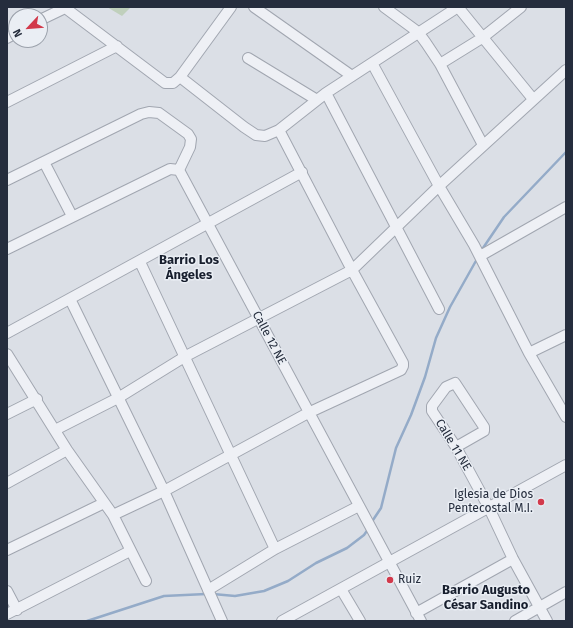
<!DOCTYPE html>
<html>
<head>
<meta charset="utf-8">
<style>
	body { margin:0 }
	#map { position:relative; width:573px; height:628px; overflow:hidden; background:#dbdfe6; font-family:"Fira Sans",sans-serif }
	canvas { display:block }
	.frame { position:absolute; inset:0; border:8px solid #252d3d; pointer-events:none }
	.north { position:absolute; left:8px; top:8px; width:40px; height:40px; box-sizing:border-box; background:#eaeef4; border:1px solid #9ba1ab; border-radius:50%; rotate:244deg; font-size:11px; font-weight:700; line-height:16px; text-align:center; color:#252d3d }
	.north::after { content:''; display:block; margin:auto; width:14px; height:18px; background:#d2394b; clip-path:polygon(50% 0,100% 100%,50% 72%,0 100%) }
</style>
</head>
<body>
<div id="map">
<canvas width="573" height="628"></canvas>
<div class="frame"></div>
<div class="north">N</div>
</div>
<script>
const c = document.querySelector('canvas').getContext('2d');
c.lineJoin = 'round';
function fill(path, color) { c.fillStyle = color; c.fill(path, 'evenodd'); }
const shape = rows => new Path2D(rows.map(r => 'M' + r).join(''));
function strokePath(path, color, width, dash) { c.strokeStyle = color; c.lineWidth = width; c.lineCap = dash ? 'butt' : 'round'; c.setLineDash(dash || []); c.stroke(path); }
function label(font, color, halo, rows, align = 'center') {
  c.font = font + ' "Fira Sans",sans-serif'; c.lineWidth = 3; c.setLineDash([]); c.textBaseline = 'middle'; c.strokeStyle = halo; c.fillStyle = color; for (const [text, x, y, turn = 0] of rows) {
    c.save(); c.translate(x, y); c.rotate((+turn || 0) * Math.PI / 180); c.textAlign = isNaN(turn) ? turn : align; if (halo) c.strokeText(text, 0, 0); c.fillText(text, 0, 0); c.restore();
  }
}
fill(shape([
	[107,7,131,7,122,16]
]), '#c0d0bc');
strokePath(shape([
	[481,251,504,217,566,152],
	[371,523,381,508,396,448,411,415,425,377,436,338,450,307,477,259],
	[213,594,235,596,264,591,288,581,316,563,347,548,364,535,369,528],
	[87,621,164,596,206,594]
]), '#94abc8', 2.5);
const minor = shape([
	[64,7,165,83,173,83,180,77,231,7],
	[254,7,352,76],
	[384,7,418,32,426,43,440,64,483,145],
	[458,7,533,99],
	[40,20,65,8],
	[7,38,16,33],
	[248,58,317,100],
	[372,63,439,186,474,245,529,353,566,417],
	[440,64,482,38,521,7],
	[180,77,244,127,256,135,265,136,279,130,326,93,458,7],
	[326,93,439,309],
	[7,102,117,46],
	[44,162,72,216],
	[179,170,421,621],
	[7,180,141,114,149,112,159,113,188,134,191,139,190,147,179,170],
	[7,249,170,169,179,170],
	[480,256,566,207],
	[140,262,275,549],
	[70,299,164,491,222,621],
	[7,333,302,172],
	[529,353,566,335],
	[7,354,67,450,113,515,146,581],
	[7,414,37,399],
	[55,430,118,398,186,356,352,270,439,186,566,70],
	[456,447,484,431,484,427,455,383,446,387,432,406,432,411,456,447,489,508,513,559,547,621],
	[7,483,67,450],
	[113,515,164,491,308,413,401,370,403,366,403,363,352,270,279,130],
	[7,550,104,503],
	[341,589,360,621],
	[208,590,275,549,359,506],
	[7,591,17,610],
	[416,613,513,559],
	[7,614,130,551],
	[282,621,566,465],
	[515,621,566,592]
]);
strokePath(minor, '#a1a6b0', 12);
strokePath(minor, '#eef0f5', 10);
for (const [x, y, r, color] of [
	[541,502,4,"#d2394b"],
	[390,580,4,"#d2394b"]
]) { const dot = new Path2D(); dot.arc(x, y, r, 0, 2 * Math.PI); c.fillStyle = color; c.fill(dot); strokePath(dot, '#eaeef4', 1.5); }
label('12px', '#252d3d', '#eaeef4', [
	["Calle 12 NE",269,338,62],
	["Calle 11 NE",453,445,59]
]);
label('12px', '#252d3d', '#eaeef4', [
	["Iglesia de Dios",533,495],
	["Pentecostal M.I.",533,509],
	["Ruiz",398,580,"left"]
], 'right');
label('bold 13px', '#171e2d', '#eaeef4', [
	["Barrio Los",189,260],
	["Ángeles",189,275],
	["Barrio Augusto",486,590],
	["César Sandino",486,605]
]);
</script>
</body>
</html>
